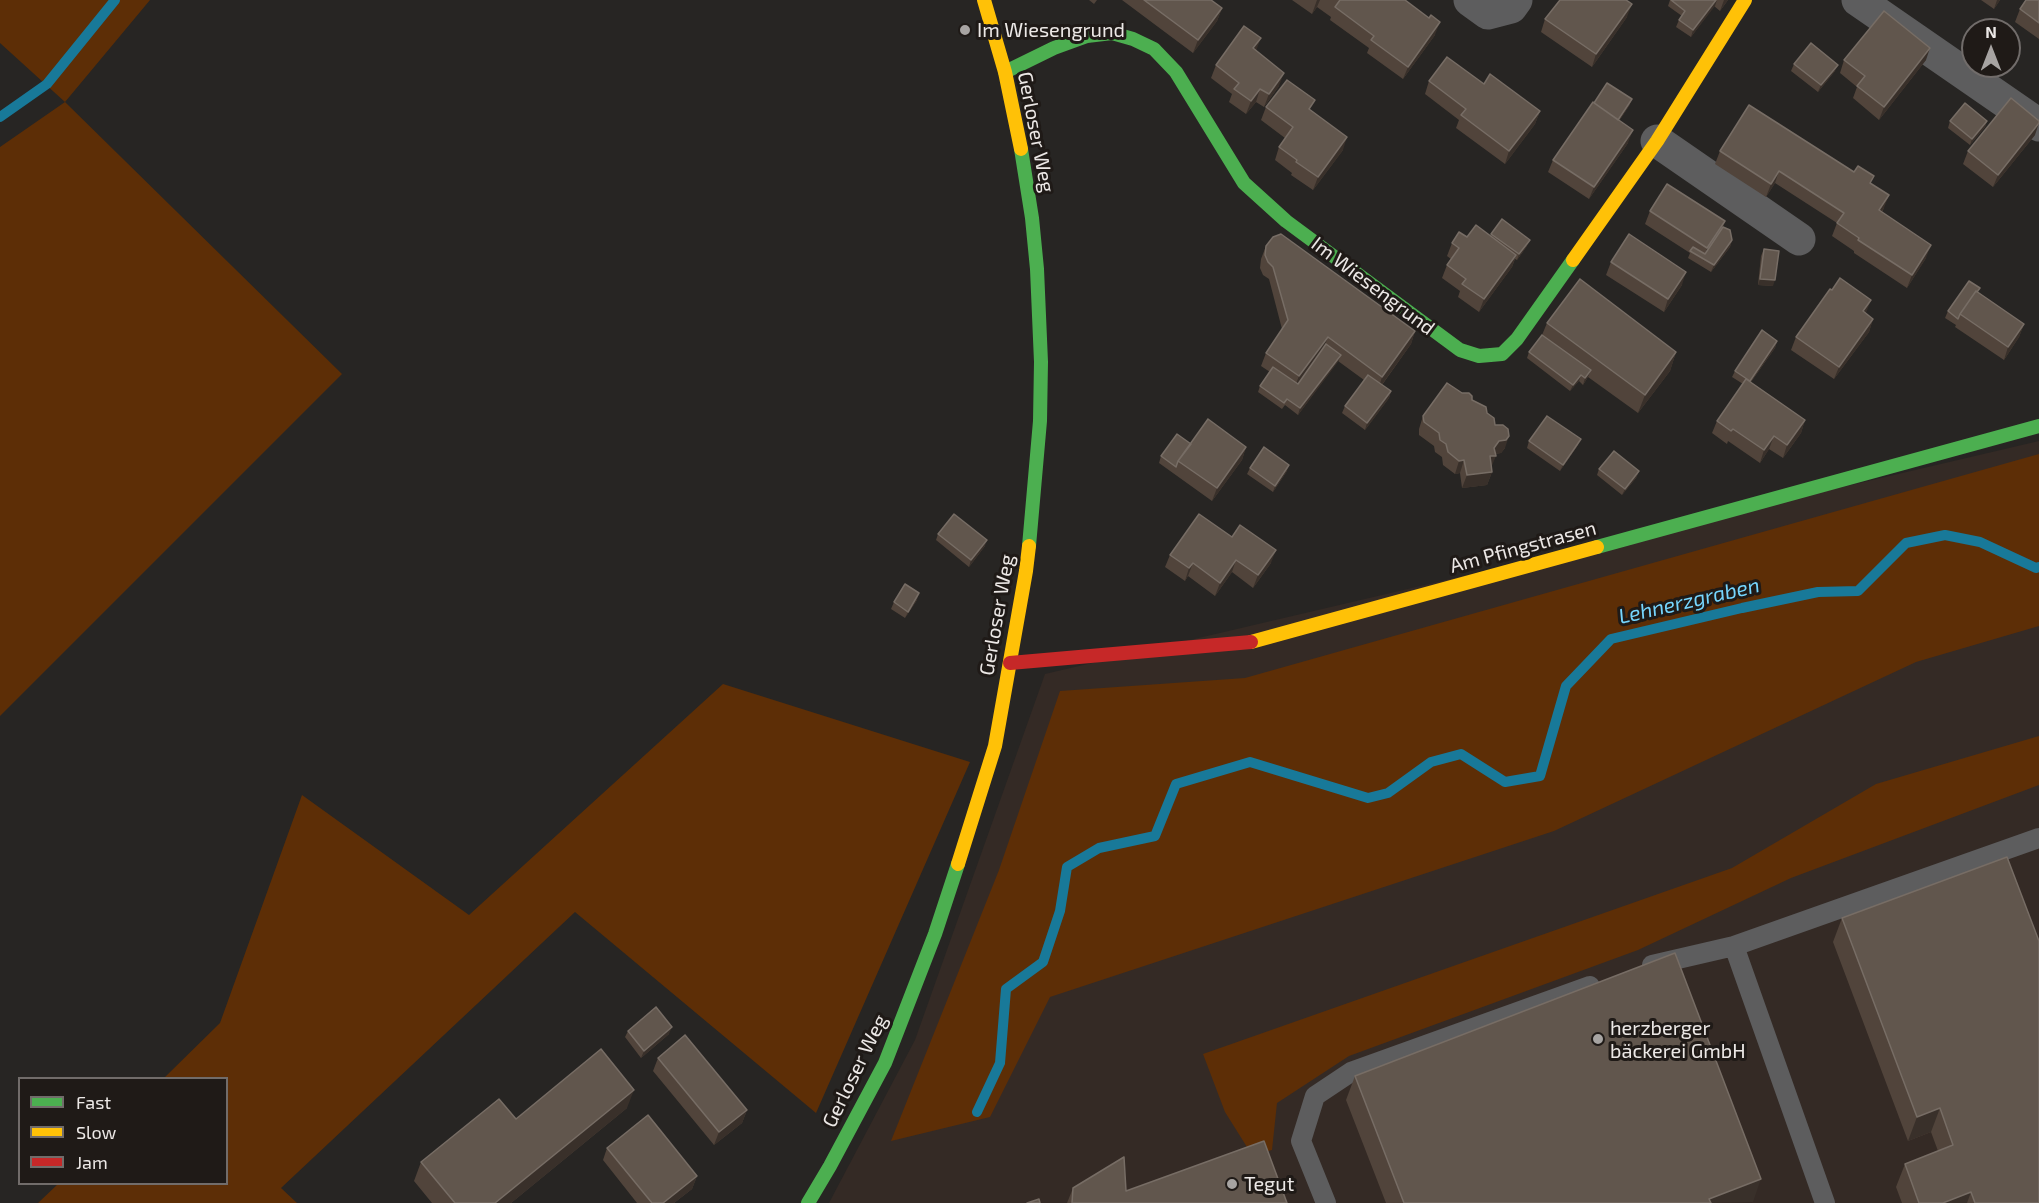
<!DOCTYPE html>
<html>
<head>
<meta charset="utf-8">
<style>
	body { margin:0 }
	#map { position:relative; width:2039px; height:1203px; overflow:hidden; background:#272523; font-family:"Exo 2",sans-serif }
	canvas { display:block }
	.legend { position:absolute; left:18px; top:1077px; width:210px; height:108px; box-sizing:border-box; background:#1f1a17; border:2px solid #716c6a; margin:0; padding:8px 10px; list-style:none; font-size:18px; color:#ece8e6 }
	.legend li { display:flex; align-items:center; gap:12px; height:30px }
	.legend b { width:30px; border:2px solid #716c6a }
	.north { position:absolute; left:1961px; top:18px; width:60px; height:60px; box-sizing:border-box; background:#1f1a17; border:2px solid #716c6a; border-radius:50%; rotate:0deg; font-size:16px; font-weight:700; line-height:24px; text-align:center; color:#ece8e6 }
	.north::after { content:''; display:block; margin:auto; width:21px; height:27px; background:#a7a4a2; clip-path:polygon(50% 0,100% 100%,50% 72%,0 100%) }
</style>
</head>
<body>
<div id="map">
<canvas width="2039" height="1203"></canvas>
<ul class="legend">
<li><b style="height:8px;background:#4caf50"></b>Fast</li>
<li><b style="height:8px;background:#ffc107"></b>Slow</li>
<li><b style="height:8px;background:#c62828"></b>Jam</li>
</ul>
<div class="north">N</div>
</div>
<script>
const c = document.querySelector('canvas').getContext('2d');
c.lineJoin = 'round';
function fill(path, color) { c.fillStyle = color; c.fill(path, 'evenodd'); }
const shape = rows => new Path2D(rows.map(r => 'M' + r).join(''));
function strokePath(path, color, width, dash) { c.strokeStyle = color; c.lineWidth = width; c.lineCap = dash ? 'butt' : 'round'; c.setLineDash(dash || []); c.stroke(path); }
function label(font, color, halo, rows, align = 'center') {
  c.font = font + ' "Exo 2",sans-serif'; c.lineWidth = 6; c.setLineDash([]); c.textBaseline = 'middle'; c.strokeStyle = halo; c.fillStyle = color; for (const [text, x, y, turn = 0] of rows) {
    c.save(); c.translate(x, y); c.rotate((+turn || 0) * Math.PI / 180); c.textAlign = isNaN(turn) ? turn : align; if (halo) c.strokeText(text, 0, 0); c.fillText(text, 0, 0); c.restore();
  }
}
fill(shape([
	[2039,441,2039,1203,829,1203,915,1040,1045,674]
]), '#342a25');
fill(shape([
	[0,0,150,0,65,102,342,374,0,716,0,147,65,102,0,43],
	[2039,454,2039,626,1916,662,1554,831,1050,997,990,1117,891,1141,999,870,1060,691,1245,678],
	[723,684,970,762,816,1113,575,912,281,1188,297,1203,38,1203,58,1184,226,1184,226,1078,164,1078,220,1023,302,795,469,915],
	[2039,736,2039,785,1791,878,1638,950,1349,1056,1277,1103,1272,1150,1252,1155,1225,1112,1203,1054,1732,868,1876,784]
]), '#5d2e06');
strokePath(shape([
	[0,117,47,84,115,0],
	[977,1112,1000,1063,1006,989,1043,962,1060,911,1067,867,1099,848,1155,836,1176,784,1250,762,1368,798,1388,793,1431,762,1461,754,1505,782,1540,776,1566,686,1611,639,1742,608,1818,592,1858,591,1906,543,1945,535,1980,542,2036,568,2039,567]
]), '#187999', 10);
strokePath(shape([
	[1734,946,1825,1203],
	[1652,965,1734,946,2039,838],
	[1326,1203,1301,1141,1315,1096,1351,1072,1590,986]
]), '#5d5d5e', 20);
strokePath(shape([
	[1470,0,1488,13,1511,7,1516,0],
	[1858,0,2039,125],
	[1657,141,1799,239]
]), '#5d5d5e', 33);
strokePath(shape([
	[1005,72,1054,48,1087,36,1112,33,1133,39,1154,49,1176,72,1244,183,1286,221,1460,350,1479,356,1502,354,1517,339,1573,260],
	[1021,149,1032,218,1037,269,1041,362,1040,421,1029,546],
	[1597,547,2039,426],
	[808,1203,830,1166,885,1063,935,934,958,864]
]), '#4caf50', 14);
strokePath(shape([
	[984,0,1005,72,1021,149],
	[1573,260,1657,141,1745,0],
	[1251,642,1597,547],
	[958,864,995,746,1026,571,1029,546]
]), '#ffc107', 14);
strokePath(shape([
	[1010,663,1251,642]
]), '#c62828', 14);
fill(shape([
	[1089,0,1097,0,1094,4],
	[1122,0,1211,0,1222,8,1217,21,1193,53],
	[1292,0,1405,0,1435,35,1403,79,1367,53,1369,48,1330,20,1331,17,1317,7,1312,14],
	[1670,0,1728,0,1720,11,1714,6,1691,37,1676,27,1679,20,1682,16,1668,6],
	[1981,0,2000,0,1994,9],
	[2039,0,2039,39,2015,22,2020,9],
	[1627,17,1592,67,1541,32,1545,19],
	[1256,51,1279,86,1264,107,1256,102,1246,114,1229,102,1232,94,1211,78,1216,65],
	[1844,60,1926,60,1879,120,1853,98,1857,87,1840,73],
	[1794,64,1835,71,1818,92,1791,71],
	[1429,81,1484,84,1540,111,1535,124,1505,164,1456,128,1459,120,1425,94],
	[1632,99,1629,106,1619,121,1628,143,1589,199,1548,172,1553,160,1594,103],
	[1266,107,1311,110,1343,150,1313,190,1291,175,1292,173,1275,160,1279,147,1285,138,1261,120],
	[1950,121,1987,121,1985,127,1970,145,1948,128],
	[2035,135,1993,187,1963,164,1968,151],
	[1720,151,1871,183,1884,208,1882,212,1926,258,1907,288,1854,253,1854,251,1832,236,1837,223,1775,183,1766,197,1715,164],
	[1650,211,1725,221,1723,227,1732,240,1730,247,1711,272,1688,258,1690,253,1645,224],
	[1491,234,1527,246,1517,260,1515,259,1512,267,1479,312,1458,297,1460,291,1442,278,1447,265,1451,259,1447,256,1452,243,1467,237,1490,236],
	[1266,246,1415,331,1411,344,1382,385,1391,391,1389,398,1365,430,1342,413,1345,406,1364,380,1338,361,1298,415,1285,405,1282,409,1258,392,1260,386,1270,372,1261,366,1266,353,1282,329,1269,279,1263,275,1260,268,1261,259],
	[1764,249,1773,286,1758,285,1761,256],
	[1611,262,1682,285,1664,312,1606,275],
	[1978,292,2024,324,2019,337,2004,360,1955,327,1956,325,1945,318,1948,311],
	[1866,314,1873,319,1869,332,1834,379,1791,350,1796,337],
	[1547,323,1676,352,1670,371,1638,413,1588,377,1583,385,1579,381,1570,391,1527,358,1529,352,1542,335],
	[1777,341,1775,348,1751,382,1805,420,1801,433,1783,458,1769,449,1760,463,1728,441,1727,444,1712,433,1717,421,1743,384,1732,377,1735,371],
	[1472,400,1487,413,1495,425,1505,448,1501,453,1495,454,1491,467,1492,472,1487,485,1462,488,1460,473,1455,474,1443,465,1442,457,1435,452,1434,446,1419,435,1419,429,1423,416],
	[1529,441,1578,445,1560,471,1527,448],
	[1191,444,1246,447,1242,460,1212,501,1159,463,1161,456],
	[1250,468,1287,471,1273,492,1247,474],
	[1599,469,1639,471,1636,478,1622,495,1597,475],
	[938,534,985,546,969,567,936,540],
	[1232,537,1271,563,1253,588,1232,572,1215,596,1188,576,1185,581,1165,567,1170,555],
	[917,600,905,618,891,609,894,602],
	[1842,918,2039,1203,1902,1203,1896,1187,1905,1164,1938,1151,1931,1132,1908,1141,1833,942],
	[628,1031,669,1034,641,1058,625,1037],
	[658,1058,747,1110,742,1123,714,1145,653,1071],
	[1355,1076,1753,1202,1386,1203,1346,1100],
	[627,1108,511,1203,432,1203,414,1181,421,1162,516,1119],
	[607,1148,697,1176,692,1189,674,1203,637,1203,603,1160],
	[1073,1188,1126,1191,1287,1203,1067,1203]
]), '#51443b');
fill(shape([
	[1317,0,1320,0,1317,7,1312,14],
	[1717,0,1715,6,1691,37,1693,30],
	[1724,0,1728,0,1720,11],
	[1997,0,2000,0,1994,9],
	[1632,4,1627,17,1592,67,1596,54],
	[1222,8,1217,21,1193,53,1198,40],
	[1440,22,1435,35,1403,79,1408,67],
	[1261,38,1256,51,1253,48],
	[1930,48,1926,60,1879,120,1884,107],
	[1838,65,1835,71,1818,92,1821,85],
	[1284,73,1279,86,1264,107,1269,94],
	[1260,89,1256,102,1246,114,1251,101],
	[1632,99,1629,106,1612,132,1614,125],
	[1540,111,1535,124,1505,164,1509,151],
	[1987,121,1985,127,1970,145,1972,139],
	[2039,123,2035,135,1993,187,1998,175],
	[1633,130,1628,143,1589,199,1594,187],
	[1347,137,1343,150,1313,190,1318,177],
	[1779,171,1775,183,1766,197,1771,184],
	[1889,195,1884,208,1874,222,1879,210],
	[1725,221,1721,233,1703,261,1707,248],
	[1530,240,1527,246,1517,260,1519,254],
	[1732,240,1730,247,1711,272,1714,265],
	[1931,245,1926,258,1907,288,1912,275],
	[1516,255,1512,267,1479,312,1484,299],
	[1686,272,1682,285,1664,312,1668,299],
	[1760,279,1775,280,1773,286,1758,285],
	[1871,300,1866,313,1858,324,1863,311],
	[1873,319,1869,332,1834,379,1839,367],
	[2024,324,2019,337,2004,360,2008,347],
	[1415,331,1411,344,1378,390,1382,377],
	[1328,337,1323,350,1294,389,1299,376],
	[1777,341,1775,348,1747,387,1750,381],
	[1676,352,1670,371,1638,413,1645,395],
	[1341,355,1338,362,1298,415,1300,408],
	[1591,370,1588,377,1583,385,1585,378],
	[1581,375,1579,381,1570,391,1573,385],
	[1391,391,1389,398,1365,430,1367,423],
	[1805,420,1801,433,1783,458,1787,445],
	[1509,436,1505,448,1501,453,1495,454,1496,456,1491,468,1490,456,1494,448,1499,441],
	[1774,436,1769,449,1760,463,1764,450],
	[1581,439,1578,445,1560,471,1563,465],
	[1246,447,1242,460,1212,501,1217,488],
	[1464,460,1460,473,1455,474,1459,461],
	[1289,465,1287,471,1273,492,1275,486],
	[1639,471,1636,478,1622,495,1625,489],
	[1492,472,1487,485,1462,488,1467,475],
	[987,540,985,546,969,567,971,560],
	[1276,550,1271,563,1253,588,1258,575],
	[1236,560,1232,572,1215,596,1220,583],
	[1193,563,1188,576,1185,581,1189,568],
	[919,593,917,600,905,618,908,612],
	[672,1027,669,1034,641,1058,644,1051],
	[634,1090,627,1108,511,1203,495,1203],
	[1940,1108,1931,1132,1908,1141,1917,1117],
	[747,1110,742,1123,714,1145,719,1132],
	[697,1176,692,1189,674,1203,663,1203],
	[1761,1179,1753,1202,1707,1203,1709,1199],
	[1971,1192,1967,1203,1943,1203]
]), '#39302a');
const building = shape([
	[1144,0,1211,0,1222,8,1198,40,1144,0],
	[1340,0,1405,0,1429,18,1431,15,1440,22,1408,67,1371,40,1374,36,1335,7,1340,0],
	[1560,0,1626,0,1632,4,1596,54,1545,19,1560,0],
	[1671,0,1716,0,1693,30,1679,20,1685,11,1671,0],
	[2026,0,2039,0,2039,23,2020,9,2026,0],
	[1884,11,1930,48,1884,107,1857,86,1865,76,1844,60,1884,11],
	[1244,26,1261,38,1253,48,1284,73,1269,94,1260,89,1251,101,1234,89,1239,83,1216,65,1244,26],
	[1811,43,1838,65,1821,85,1794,64,1811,43],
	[1447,57,1484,84,1490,74,1540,111,1509,151,1461,115,1466,109,1429,81,1447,57],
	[1287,80,1315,100,1309,109,1347,137,1318,177,1296,162,1297,160,1279,147,1293,127,1266,107,1287,80],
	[1607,83,1632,99,1618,120,1594,103,1607,83],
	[2011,98,2039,121,2039,123,1998,175,1968,151,2011,98],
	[1593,102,1633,130,1594,187,1553,160,1593,102],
	[1965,103,1987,121,1972,139,1950,121,1965,103],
	[1749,105,1854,172,1858,166,1874,176,1870,183,1889,195,1879,210,1931,245,1912,275,1858,240,1859,238,1837,223,1844,213,1779,171,1771,184,1720,151,1749,105],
	[1667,184,1725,221,1707,248,1650,211,1667,184],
	[1502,219,1530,240,1519,254,1491,234,1502,219],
	[1476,225,1516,255,1484,299,1462,284,1466,279,1447,265,1459,248,1452,243,1459,232,1467,237,1476,225],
	[1723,227,1730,230,1732,240,1714,265,1690,251,1693,247,1705,254,1723,227],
	[1281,234,1415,331,1382,377,1328,337,1299,376,1266,353,1288,320,1273,267,1268,262,1265,255,1266,246,1273,237,1281,234],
	[1629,234,1686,272,1668,299,1611,262,1629,234],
	[1764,249,1779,251,1775,280,1760,279,1764,249],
	[1840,278,1871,300,1863,311,1873,319,1839,367,1796,337,1830,289,1832,290,1840,278],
	[1580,279,1676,352,1645,395,1547,323,1580,279],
	[1969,281,1980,288,1977,292,1976,291,1960,314,1958,319,1948,311,1969,281],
	[1976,291,2024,324,2008,347,1960,314,1976,291],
	[1762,330,1777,341,1750,381,1735,371,1762,330],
	[1542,335,1591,370,1585,378,1581,375,1573,385,1529,352,1542,335],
	[1326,344,1341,355,1300,408,1287,399,1284,403,1260,386,1273,367,1298,384,1326,344],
	[1368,375,1391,391,1367,423,1345,406,1368,375],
	[1746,379,1805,420,1787,445,1774,436,1764,450,1733,429,1731,431,1717,421,1746,379],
	[1447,383,1462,393,1469,393,1472,396,1472,400,1486,407,1487,413,1494,418,1495,425,1503,425,1508,429,1509,436,1506,440,1499,441,1494,448,1496,456,1490,456,1492,472,1467,475,1464,460,1459,461,1448,452,1446,444,1440,440,1439,433,1424,422,1423,416,1447,383],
	[1547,416,1581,439,1563,465,1529,441,1547,416],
	[1208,419,1246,447,1217,488,1178,461,1208,419],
	[1177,434,1191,444,1178,461,1176,467,1161,456,1177,434],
	[1264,447,1289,465,1275,486,1250,468,1264,447],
	[1614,451,1639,471,1625,489,1599,469,1614,451],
	[954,514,987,540,971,560,938,534,954,514],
	[1199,514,1232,537,1240,525,1276,550,1258,575,1236,560,1220,583,1193,563,1189,568,1170,555,1199,514],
	[905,584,919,593,908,612,894,602,905,584],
	[2007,857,2039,941,2039,1203,1975,1203,1971,1192,1943,1203,1919,1203,1905,1164,1953,1145,1940,1108,1917,1117,1842,918,2007,857],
	[1675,953,1761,1179,1709,1199,1711,1203,1404,1203,1355,1076,1675,953],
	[656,1007,672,1027,644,1051,628,1031,656,1007],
	[685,1035,747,1110,719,1132,658,1058,685,1035],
	[601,1049,634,1090,495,1203,455,1203,421,1162,499,1099,516,1119,601,1049],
	[648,1115,697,1176,663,1203,652,1203,607,1148,648,1115],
	[1264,1141,1287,1203,1072,1203,1073,1188,1124,1157,1126,1191,1264,1141],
	[1039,1199,1040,1203,1027,1203,1039,1199]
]);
fill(building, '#61564d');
strokePath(building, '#776d65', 1.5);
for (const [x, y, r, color] of [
	[965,30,6,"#a7a4a2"],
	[1598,1039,6,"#a7a4a2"],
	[1232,1184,6,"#a7a4a2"]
]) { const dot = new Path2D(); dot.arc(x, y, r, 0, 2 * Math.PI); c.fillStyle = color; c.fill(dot); strokePath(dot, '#1f1a17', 2); }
label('20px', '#ece8e6', '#1f1a17', [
	["Im Wiesengrund",977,30],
	["herzberger",1610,1028],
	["bäckerei GmbH",1610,1051],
	["Tegut",1244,1184]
], 'left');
label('20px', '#ece8e6', '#1f1a17', [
	["Gerloser Weg",1036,132,79],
	["Im Wiesengrund",1373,286,37],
	["Am Pfingstrasen",1523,547,-15],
	["Gerloser Weg",997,615,-80],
	["Gerloser Weg",855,1071,-64]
]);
label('italic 21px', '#76d6fe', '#1f1a17', [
	["Lehnerzgraben",1689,601,-13]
]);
</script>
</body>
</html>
